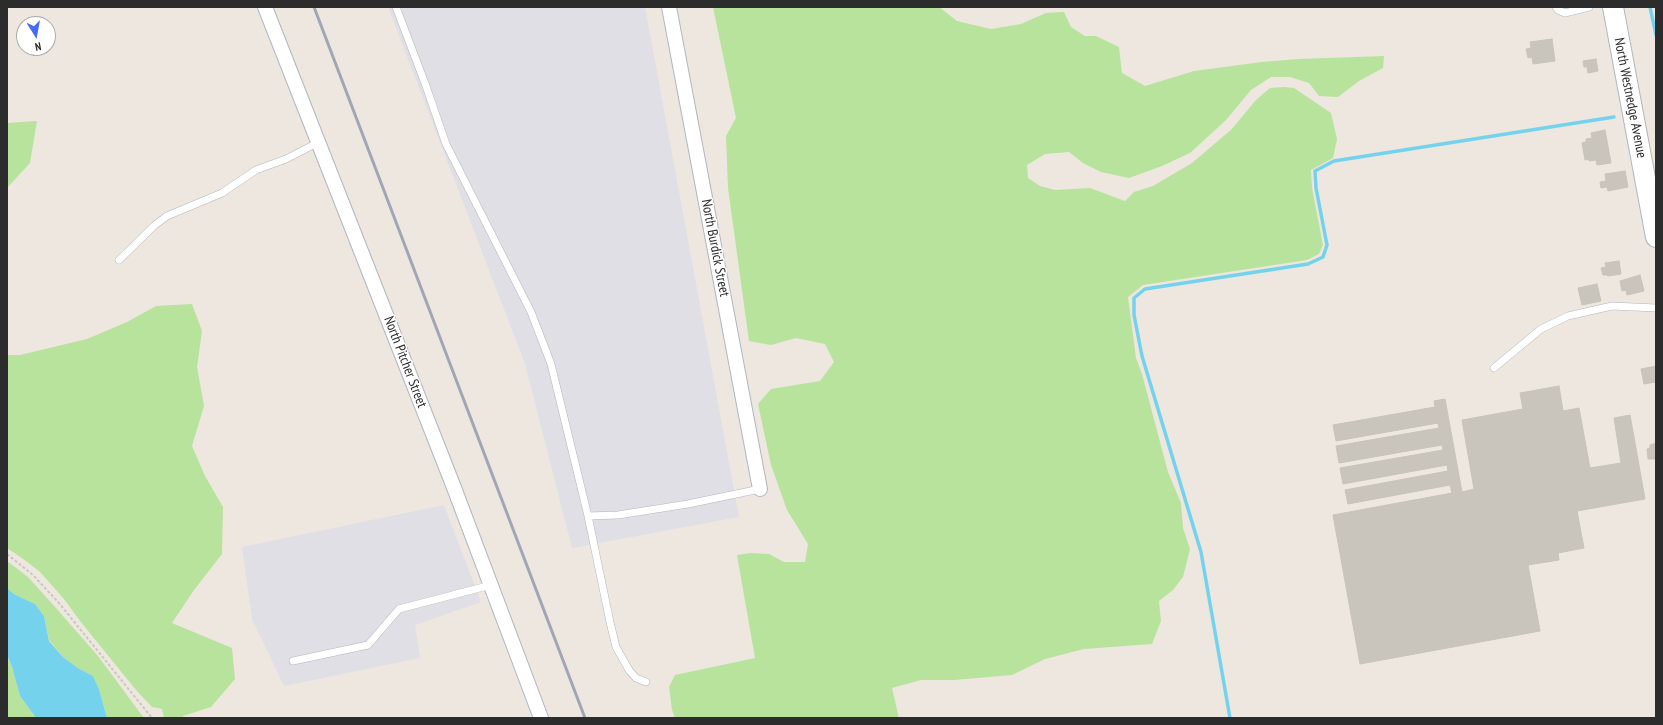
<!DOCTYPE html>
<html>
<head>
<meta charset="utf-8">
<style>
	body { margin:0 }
	#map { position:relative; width:1663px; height:725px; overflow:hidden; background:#ede7df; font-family:"PT Sans Narrow",sans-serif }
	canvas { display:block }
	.frame { position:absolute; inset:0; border:8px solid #2c2c2c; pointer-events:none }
	.north { position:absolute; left:16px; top:16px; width:40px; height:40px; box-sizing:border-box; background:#fff; border:1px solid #ababab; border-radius:50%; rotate:169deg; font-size:11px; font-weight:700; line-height:16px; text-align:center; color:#2c2c2c }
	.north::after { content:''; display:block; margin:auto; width:14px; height:18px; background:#436df7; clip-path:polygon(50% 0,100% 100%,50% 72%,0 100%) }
</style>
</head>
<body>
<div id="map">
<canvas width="1663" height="725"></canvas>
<div class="frame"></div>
<div class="north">N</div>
</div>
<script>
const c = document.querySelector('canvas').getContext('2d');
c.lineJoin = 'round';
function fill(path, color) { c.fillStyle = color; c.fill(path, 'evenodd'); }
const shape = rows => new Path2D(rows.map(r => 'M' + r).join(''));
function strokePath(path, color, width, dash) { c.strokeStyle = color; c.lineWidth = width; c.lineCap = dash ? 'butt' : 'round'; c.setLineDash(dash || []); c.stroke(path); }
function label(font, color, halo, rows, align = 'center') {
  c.font = font + ' "PT Sans Narrow",sans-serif'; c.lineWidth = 3; c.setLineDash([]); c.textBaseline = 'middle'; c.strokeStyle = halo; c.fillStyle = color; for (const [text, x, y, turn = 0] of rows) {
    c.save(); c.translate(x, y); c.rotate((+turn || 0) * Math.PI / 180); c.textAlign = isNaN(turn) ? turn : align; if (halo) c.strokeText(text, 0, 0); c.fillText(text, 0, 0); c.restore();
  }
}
fill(shape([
	[388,7,645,7,739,517,572,548,525,364],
	[444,505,481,602,415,625,420,658,284,686,252,619,242,547]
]), '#e1dfe6');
fill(shape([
	[713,7,939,7,957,21,991,29,1021,24,1046,13,1064,12,1071,27,1085,36,1096,36,1119,47,1122,73,1145,86,1194,71,1262,62,1299,59,1384,56,1383,68,1359,81,1338,97,1319,96,1309,83,1290,77,1271,77,1251,90,1226,120,1190,153,1162,166,1129,178,1101,172,1083,163,1069,152,1045,154,1027,165,1028,178,1040,186,1055,190,1090,188,1125,201,1134,192,1153,186,1192,163,1232,129,1255,101,1270,88,1284,87,1294,88,1331,113,1337,139,1333,158,1311,170,1312,188,1323,245,1319,254,1307,260,1143,285,1128,297,1136,358,1142,374,1168,472,1181,503,1183,528,1190,549,1183,577,1173,590,1159,601,1161,621,1152,644,1084,649,1045,659,1012,675,954,680,921,680,892,688,899,718,675,718,672,710,669,687,675,675,755,658,737,555,751,553,769,554,784,562,805,562,808,544,787,510,771,465,758,404,771,389,820,381,834,362,825,344,796,338,771,345,749,341,728,188,726,136,736,118],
	[37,121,30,163,7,188,7,123],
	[192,304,202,331,197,367,204,406,192,446,205,476,223,507,222,554,194,590,172,623,232,648,235,679,211,707,183,716,183,718,164,718,162,709,152,707,136,690,80,621,64,599,40,572,26,561,7,548,7,355,20,355,87,339,127,322,156,306],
	[7,561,28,577,56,608,98,656,144,718,107,718,99,689,93,676,78,668,63,657,49,640,44,616,35,604,14,594,7,588],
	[7,656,12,667,20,696,36,718,7,718]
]), '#b8e39d');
fill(shape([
	[7,588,14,594,35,604,44,616,49,641,63,657,78,668,93,676,99,689,107,718,36,718,20,696,12,667,7,655]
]), '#75d2ed');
strokePath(shape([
	[1650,7,1656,35],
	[1230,718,1201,552,1142,356,1134,315,1134,298,1145,289,1308,264,1323,257,1327,245,1316,188,1315,171,1334,161,1614,117]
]), '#75d2ed', 3.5);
const building = shape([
	[1552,39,1555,61,1533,64,1532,57,1528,58,1526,49,1531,48,1530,42,1552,39],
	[1596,59,1598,71,1588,73,1587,67,1584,67,1583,61,1596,59],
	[1605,130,1611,163,1597,165,1596,160,1589,161,1589,159,1585,160,1582,143,1586,142,1586,139,1592,138,1591,133,1605,130],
	[1625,171,1628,187,1608,191,1607,187,1601,188,1600,182,1606,181,1605,174,1625,171],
	[1619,261,1621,274,1608,276,1607,275,1603,275,1601,268,1606,267,1605,263,1619,261],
	[1640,275,1644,291,1627,295,1626,290,1622,291,1620,281,1640,275],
	[1597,284,1601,301,1582,305,1578,288,1597,284],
	[1656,366,1656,382,1644,384,1641,369,1656,366],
	[1559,386,1563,411,1579,408,1590,468,1621,463,1614,418,1630,415,1645,499,1577,511,1584,548,1558,553,1559,560,1528,565,1540,631,1360,664,1333,515,1452,493,1450,485,1348,504,1345,490,1448,471,1447,465,1343,484,1340,468,1443,450,1442,445,1339,463,1336,446,1439,428,1438,423,1336,441,1333,425,1435,407,1434,401,1445,399,1462,492,1474,489,1462,420,1523,409,1520,393,1559,386],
	[1656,443,1656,459,1648,459,1647,449,1650,448,1650,445,1656,443]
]);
fill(building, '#c9c5bd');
strokePath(building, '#c9c2b8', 1);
const lane = shape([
	[396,7,426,86,446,144,531,312,551,364,588,516,610,622,616,647,629,670,636,678,646,682],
	[1556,7,1558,10,1565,13,1589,7],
	[119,260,155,225,167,216,222,193,256,170,286,159,319,142],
	[1494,368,1541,329,1568,316,1612,306,1656,308],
	[588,516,618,515,688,504,760,489],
	[293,661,368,645,399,609,491,585]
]);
const street = shape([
	[265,7,453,485,541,718],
	[669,7,760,489]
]);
const secondary = shape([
	[1613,7,1656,237]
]);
strokePath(lane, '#b2b6bf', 8);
strokePath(street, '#b2b6bf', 16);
strokePath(secondary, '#b2b6bf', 22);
strokePath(shape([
	[7,554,33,575,59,603,152,718]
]), '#c8c8c8', 2, [3, 2]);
strokePath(lane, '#fff', 7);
strokePath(street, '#fff', 14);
strokePath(secondary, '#fff', 20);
strokePath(shape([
	[314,7,585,718]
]), '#a2a5b6', 3);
label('14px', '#2c2c2c', '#fff', [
	["North Westnedge Avenue",1630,98,79],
	["North Burdick Street",715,248,79],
	["North Pitcher Street",405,362,69]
]);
</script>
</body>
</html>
